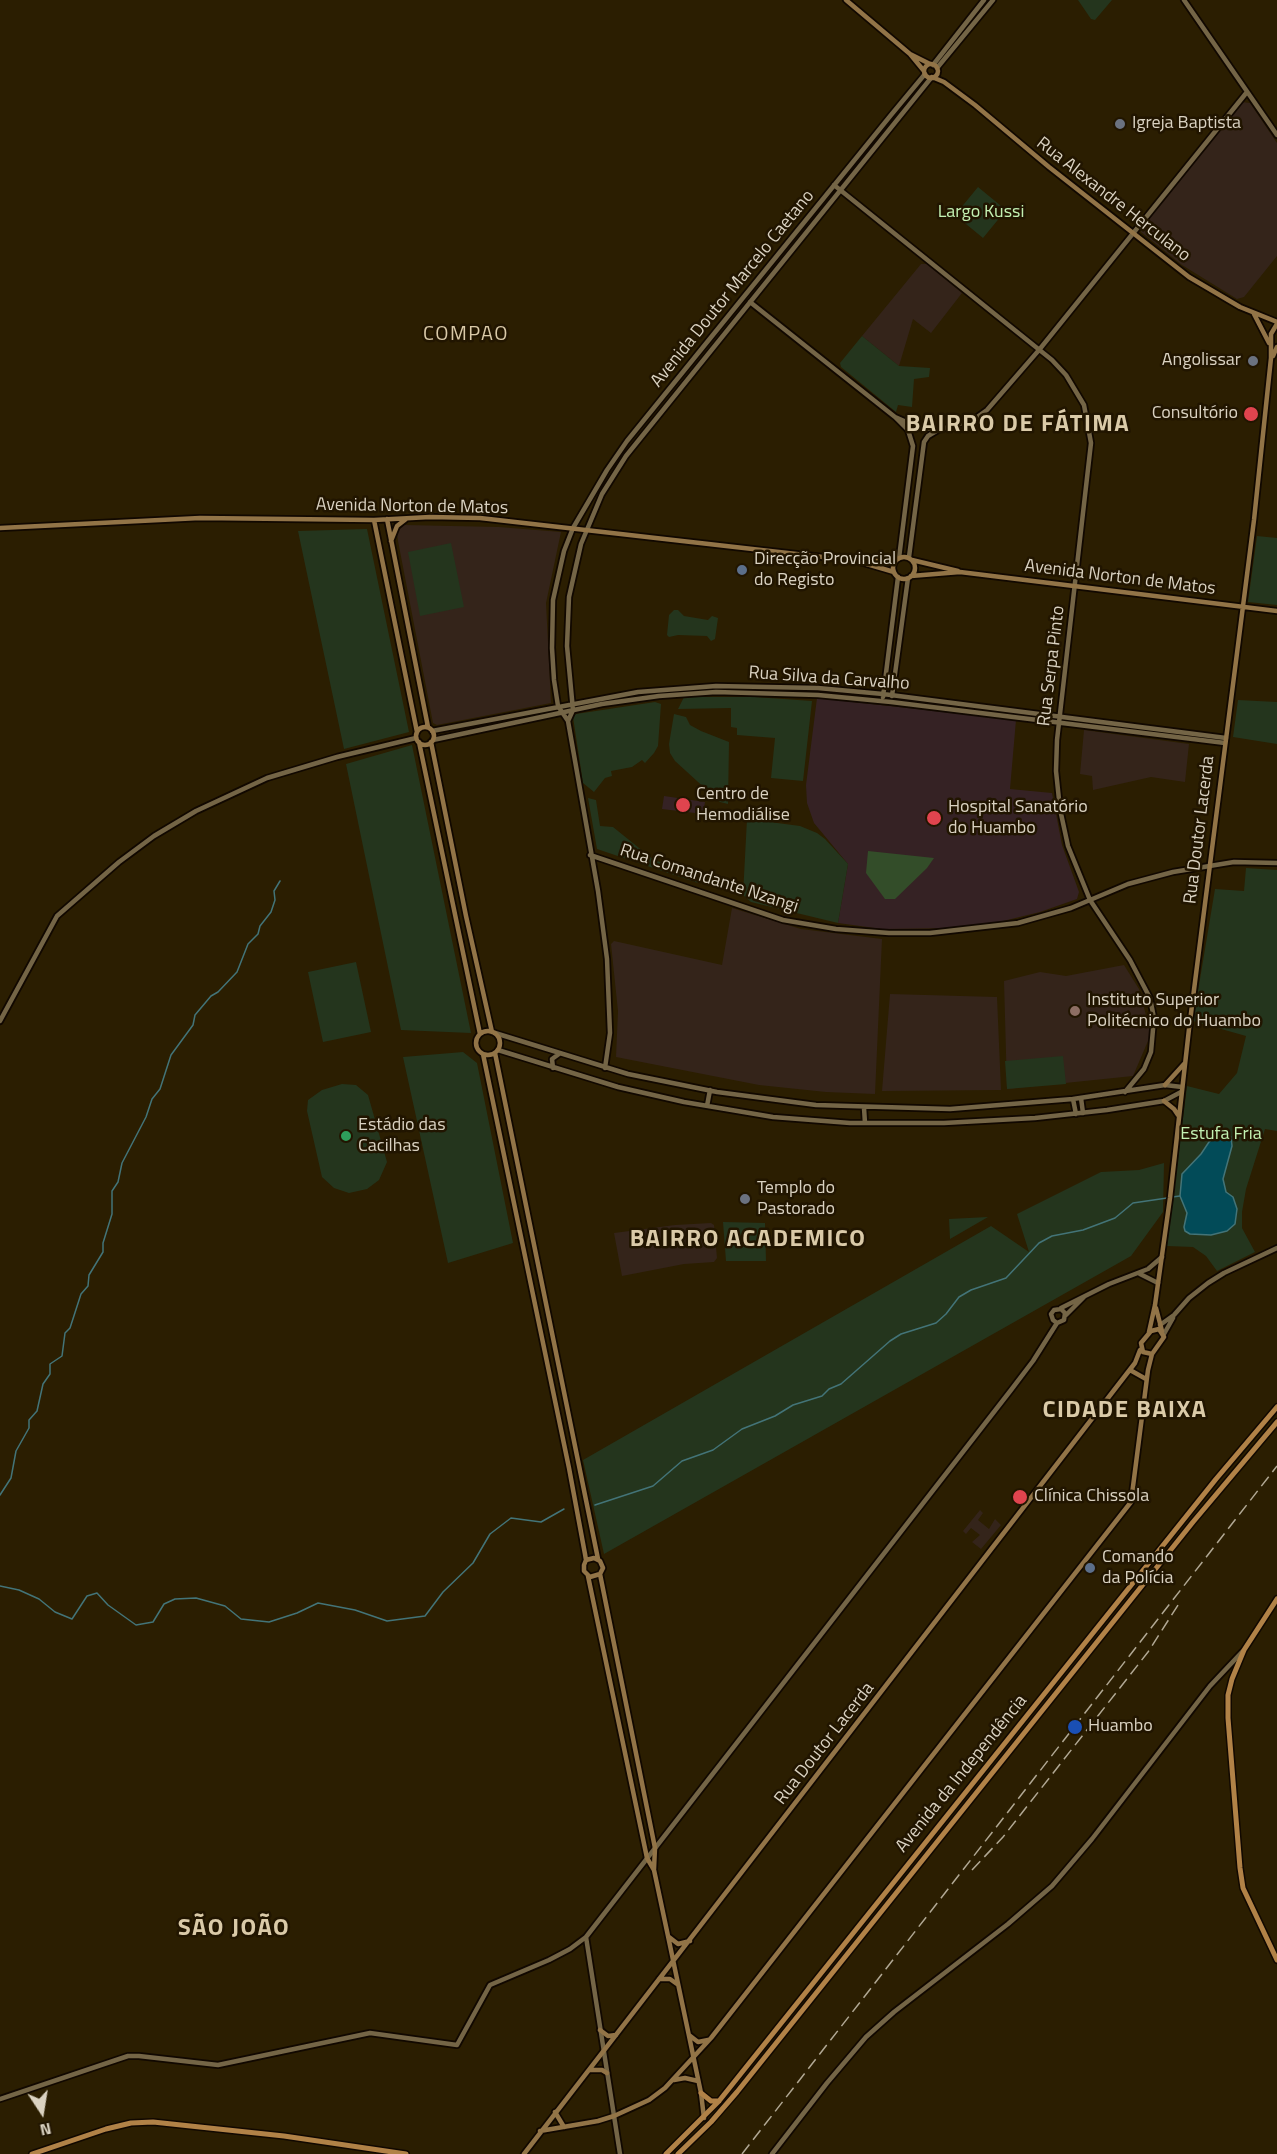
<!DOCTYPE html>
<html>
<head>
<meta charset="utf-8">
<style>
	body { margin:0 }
	#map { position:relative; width:1277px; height:2154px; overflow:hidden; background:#2b1e01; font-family:"Titillium Web",sans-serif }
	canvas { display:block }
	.north { position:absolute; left:12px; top:2082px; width:60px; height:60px; -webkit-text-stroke:4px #211500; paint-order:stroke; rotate:168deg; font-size:16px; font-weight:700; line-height:24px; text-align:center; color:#dad2c1 }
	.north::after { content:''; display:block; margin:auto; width:21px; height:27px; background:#dad2c1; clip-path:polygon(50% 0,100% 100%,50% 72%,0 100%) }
</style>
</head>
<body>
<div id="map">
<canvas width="1277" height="2154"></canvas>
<div class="north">N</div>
</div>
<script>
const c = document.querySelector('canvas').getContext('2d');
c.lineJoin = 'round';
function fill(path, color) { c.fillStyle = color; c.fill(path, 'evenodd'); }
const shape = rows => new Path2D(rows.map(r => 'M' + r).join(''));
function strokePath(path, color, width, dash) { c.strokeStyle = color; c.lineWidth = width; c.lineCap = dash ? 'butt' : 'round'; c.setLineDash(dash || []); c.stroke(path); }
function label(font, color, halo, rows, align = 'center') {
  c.font = font + ' "Titillium Web",sans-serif'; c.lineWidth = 5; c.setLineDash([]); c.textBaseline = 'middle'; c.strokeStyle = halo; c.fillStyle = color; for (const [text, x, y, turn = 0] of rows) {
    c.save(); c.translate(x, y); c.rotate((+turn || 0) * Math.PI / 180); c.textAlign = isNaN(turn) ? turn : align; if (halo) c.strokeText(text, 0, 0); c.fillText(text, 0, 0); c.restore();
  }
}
fill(shape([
	[1242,102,1250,103,1277,143,1277,256,1244,297,1237,299,1182,265,1141,232,1141,229],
	[921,264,927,264,962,293,931,333,913,319,899,366,862,336],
	[404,525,499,527,561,532,546,603,551,703,437,725,433,723,398,541,397,532],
	[1084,730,1189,744,1185,782,1151,777,1093,790,1092,776,1080,774],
	[732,908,801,929,882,939,875,1094,826,1092,759,1085,616,1057,618,1011,611,944,614,941,722,965],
	[1124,965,1139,989,1151,1034,1133,1076,1007,1089,1004,981,1040,972,1066,976],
	[890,994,997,997,1001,1090,882,1091],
	[711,1223,714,1225,717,1258,714,1262,684,1264,622,1276,614,1233,675,1225],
	[980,1510,983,1513,978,1520,989,1529,995,1519,1001,1525,981,1549,972,1542,980,1535,971,1528,966,1534,963,1531]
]), '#34241a');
fill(shape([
	[817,698,1016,720,1010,789,1052,793,1062,845,1079,892,1077,899,1040,912,995,923,958,928,882,929,838,923,848,864,814,823,807,803,806,785],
	[664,796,705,802,703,814,662,809]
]), '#352224');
fill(shape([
	[1078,0,1112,0,1095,20,1091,19],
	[978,187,1006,210,983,238,955,215],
	[862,336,899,366,930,368,929,377,914,379,912,407,898,405,896,412,841,367,840,363],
	[367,529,409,732,344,749,298,531],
	[1257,536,1277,538,1277,605,1248,602],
	[451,543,464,607,420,616,408,552],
	[674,610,678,610,684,616,708,620,712,616,718,618,715,639,711,641,707,636,678,635,669,637,667,635,669,615],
	[684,697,755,697,812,701,803,781,771,778,775,738,737,735,737,728,731,727,731,708,678,709],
	[1238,700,1277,702,1277,744,1233,737],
	[655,702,661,704,658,746,654,753,645,763,642,760,632,767,611,771,612,776,605,778,594,792,583,783,573,717,576,714],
	[674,714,686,717,690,725,701,731,729,742,728,804,720,802,675,761,670,753,669,744],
	[412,745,471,1033,401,1030,346,764],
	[588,798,596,800,600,826,613,827,654,860,700,875,698,883,597,849],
	[747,819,800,826,817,833,825,839,848,864,838,923,751,902,743,895],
	[1246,868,1277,870,1277,1131,1265,1129,1246,1189,1242,1212,1242,1228,1255,1252,1217,1271,1206,1256,1193,1247,1167,1246,1187,1086,1219,1094,1237,1073,1246,1036,1193,1021,1215,889,1244,891],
	[356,962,371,1032,323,1042,308,972],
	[463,1052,477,1063,513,1243,448,1263,403,1057],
	[1063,1056,1066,1084,1007,1089,1005,1061],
	[342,1084,356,1085,368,1095,387,1162,379,1180,367,1189,349,1193,334,1188,322,1177,307,1111,308,1100,322,1090],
	[1164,1163,1163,1212,1131,1256,604,1554,583,1460,991,1226,1029,1252,1017,1214,1101,1172,1139,1170],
	[988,1217,950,1239,949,1219],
	[723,1222,765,1223,766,1261,726,1261]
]), '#24351d');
fill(shape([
	[868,851,934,858,927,868,895,899,885,899,866,873]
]), '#334d29');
const water = shape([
	[1218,1134,1231,1137,1232,1146,1223,1179,1226,1192,1233,1197,1237,1209,1235,1224,1227,1231,1211,1235,1190,1234,1185,1231,1184,1227,1187,1213,1180,1196,1182,1174,1201,1154,1209,1142,1218,1134]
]);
fill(water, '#024b58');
strokePath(water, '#437478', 1.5);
strokePath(shape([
	[1172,1197,1180,1196],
	[0,1495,11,1478,16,1451,29,1428,29,1420,37,1411,43,1384,50,1374,50,1364,62,1356,65,1333,70,1328,81,1294,88,1286,89,1275,103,1252,103,1243,112,1214,112,1191,118,1182,122,1163,146,1117,152,1099,160,1089,171,1055,193,1025,195,1015,211,996,218,992,237,972,248,944,258,934,260,926,271,912,275,900,274,891,280,881],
	[595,1505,653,1486,682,1461,713,1450,742,1429,775,1416,793,1405,822,1396,829,1389,841,1384,890,1341,901,1334,936,1323,946,1314,959,1297,971,1290,1006,1278,1039,1243,1052,1236,1083,1230,1115,1218,1133,1203,1167,1198],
	[0,1586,19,1590,39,1599,55,1612,72,1619,87,1596,97,1593,108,1605,136,1625,153,1622,164,1604,175,1599,196,1598,225,1606,241,1619,269,1622,297,1613,318,1603,355,1610,387,1621,425,1616,443,1592,473,1563,490,1534,511,1518,541,1522,564,1509]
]), '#437478', 1.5);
const tertiary = shape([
	[1184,0,1277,135],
	[933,65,984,0],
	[937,68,993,0],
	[834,185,1052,360,1066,375,1084,405,1091,443,1057,740,1056,771,1060,809,1068,846,1090,900,1130,960,1150,998,1154,1018,1151,1052,1144,1069,1125,1092],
	[750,302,895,417,908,430,913,446,899,558],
	[895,417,918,427,938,430,973,420,987,410,1039,350,1247,92],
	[909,557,924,442,928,436,938,430],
	[892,696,908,578],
	[883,697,898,577],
	[568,721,573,710,567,646,569,597,581,544,602,494,626,456,931,78],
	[432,731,638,692,716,686,818,688,883,694,1226,738],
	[433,740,602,704,659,696,716,692,818,695,891,702,1225,743],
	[590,855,783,920,836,929,889,933,930,933,1018,923,1071,908,1128,884,1173,872,1234,862,1277,863],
	[0,1021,57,916,119,862,154,836,196,811,267,778,337,757,416,738],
	[495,1033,628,1074,717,1092,816,1105,950,1109,1073,1099,1165,1085,1182,1087],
	[498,1050,618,1087,684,1102,773,1117,850,1123,944,1123,1035,1118,1107,1110,1164,1101,1181,1092],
	[553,1068,552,1059,559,1054],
	[605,1068,610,1033,607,959,598,891,568,721,558,706,554,680,552,648,553,600,564,551,573,528,607,470,627,441,891,115,925,74],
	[1081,1098,1083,1113],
	[1073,1099,1076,1114],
	[707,1106,710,1090],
	[864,1108,865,1123],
	[1140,1274,1158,1283],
	[1061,1308,1109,1284,1148,1269,1162,1257],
	[1066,1315,1084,1297],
	[1160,1325,1174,1315,1189,1298,1208,1283,1224,1273,1277,1248],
	[1164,1334,1173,1318],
	[586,1937,620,2154],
	[0,2099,128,2056,139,2056,218,2065,370,2033,457,2045,490,1985,549,1960,570,1949,586,1937,1011,1390,1033,1361,1057,1323,1064,1320,1065,1313,1061,1309,1054,1310,1051,1314,1053,1320,1057,1323],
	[772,2154,827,2083,866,2037,894,2012,1008,1924,1052,1886,1092,1839,1210,1686,1242,1652]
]);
const secondary = shape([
	[846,0,910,54,924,71],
	[910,54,930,64],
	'924 71a7 7 0 1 1 14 0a7 7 0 1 1-14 0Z',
	[932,77,944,82,975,105,1049,167,1189,277,1240,307,1277,322],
	[1254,314,1269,343],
	[1273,356,1277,347],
	[387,519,428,727],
	[374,520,417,732],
	[0,528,200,518,374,520,430,517,480,518,858,561,897,559],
	[391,541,397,526,406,519],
	'893 568a11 11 0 1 1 22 0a11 11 0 1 1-22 0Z',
	[912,560,958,571],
	[860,562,894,572],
	[911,576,960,572,1277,611],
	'416 736a9 9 0 1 1 18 0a9 9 0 1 1-18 0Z',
	[419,742,480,1034],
	[431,742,466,916,492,1032],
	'476 1043a12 12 0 1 1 24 0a12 12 0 1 1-24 0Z',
	[495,1053,598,1559],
	[483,1054,569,1468,585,1554,586,1560,584,1565,584,1571,590,1577,600,1574,603,1568,600,1561,594,1558,586,1560],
	[1165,1085,1184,1064],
	[1164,1101,1174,1109,1178,1115],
	[1156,1308,1162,1331],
	[1149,1332,1155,1305,1170,1198,1189,1029,1254,520,1271,358,1271,334,1277,324],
	[1130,1370,1146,1379],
	[600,1574,655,1848,654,1869],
	[588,1576,647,1858,654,1870,668,1936,701,2093,704,2118],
	[669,1937,678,1944,690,1941],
	[659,1979,670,1979,677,1984],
	[600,2030,608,2036,616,2035],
	[689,2035,698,2042,708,2040],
	[590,2070,602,2070,607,2073],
	[674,2080,685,2078,698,2081],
	[555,2112,564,2127],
	[540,2131,598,2121,614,2116,649,2100,665,2088,711,2038,1131,1502,1148,1370,1152,1354,1164,1337,1159,1329,1151,1331,1141,1343,1143,1352,1152,1354],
	[524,2154,1135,1363,1140,1350]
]);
const primary = shape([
	[1277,1599,1244,1650,1232,1679,1228,1695,1228,1718,1240,1868,1243,1888,1277,1960],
	[701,2093,711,2101,719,2101],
	[32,2154,106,2129,131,2123,153,2122,284,2136,406,2154],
	[666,2154,719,2101,1216,1479,1277,1407],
	[678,2154,711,2122,737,2092,1193,1522,1277,1422]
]);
strokePath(tertiary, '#110800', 8);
strokePath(secondary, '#110800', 8);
strokePath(primary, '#110800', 8);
strokePath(tertiary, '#746546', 4.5);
strokePath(secondary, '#927447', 4.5);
strokePath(primary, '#b18247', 5);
strokePath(shape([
	[972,1870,1003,1837,1148,1652,1180,1602],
	[742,2154,1277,1466]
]), '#b1a894', 1.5, [12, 6]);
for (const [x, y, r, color] of [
	[1120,124,6,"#6b7280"],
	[1253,361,6,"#6b7280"],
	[1251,414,8,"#e0444e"],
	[742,570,6,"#5c6f8a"],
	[683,805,8,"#e0444e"],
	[934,818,8,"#e0444e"],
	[1075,1011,6,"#8d6e63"],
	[346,1136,6,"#2e9e5b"],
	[745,1199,6,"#6b7280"],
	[1020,1497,8,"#e0444e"],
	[1090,1568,6,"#5c6f8a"],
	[1075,1727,8,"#1a4fb4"]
]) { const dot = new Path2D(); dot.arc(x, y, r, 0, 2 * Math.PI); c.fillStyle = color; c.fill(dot); strokePath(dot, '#211500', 2); }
label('18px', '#dad2c1', '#211500', [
	["Igreja Baptista",1132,124],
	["Angolissar",1241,361,"right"],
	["Consultório",1238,414,"right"],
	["Direcção Provincial",754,560],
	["do Registo",754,581],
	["Centro de",696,795],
	["Hemodiálise",696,816],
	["Hospital Sanatório",948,808],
	["do Huambo",948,829],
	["Instituto Superior",1087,1001],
	["Politécnico do Huambo",1087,1022],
	["Estádio das",358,1126],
	["Cacilhas",358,1147],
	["Templo do",757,1189],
	["Pastorado",757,1210],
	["Clínica Chissola",1034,1497],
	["Comando",1102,1558],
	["da Polícia",1102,1579],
	["Huambo",1088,1727]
], 'left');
label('18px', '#dad2c1', '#211500', [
	["Rua Alexandre Herculano",1113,200,38],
	["Avenida Doutor Marcelo Caetano",733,289,-51],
	["Avenida Norton de Matos",412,507,1],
	["Avenida Norton de Matos",1120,578,7],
	["Rua Serpa Pinto",1052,666,-83],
	["Rua Silva da Carvalho",829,679,4],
	["Rua Doutor Lacerda",1200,830,-83],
	["Rua Comandante Nzangi",709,879,18],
	["Rua Doutor Lacerda",825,1744,-52],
	["Avenida da Independência",962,1774,-51]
]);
label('18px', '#c3f1b2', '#211500', [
	["Largo Kussi",981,213],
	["Estufa Fria",1221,1135]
]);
c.letterSpacing = '1.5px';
label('20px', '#dacaa8', '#211500', [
	["COMPAO",466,335]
]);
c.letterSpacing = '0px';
c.letterSpacing = '1.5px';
label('bold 24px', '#dacaa8', '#211500', [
	["BAIRRO DE FÁTIMA",1018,425],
	["BAIRRO ACADEMICO",748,1240],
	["CIDADE BAIXA",1125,1411],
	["SÃO JOÃO",234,1929]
]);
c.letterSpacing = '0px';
</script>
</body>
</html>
